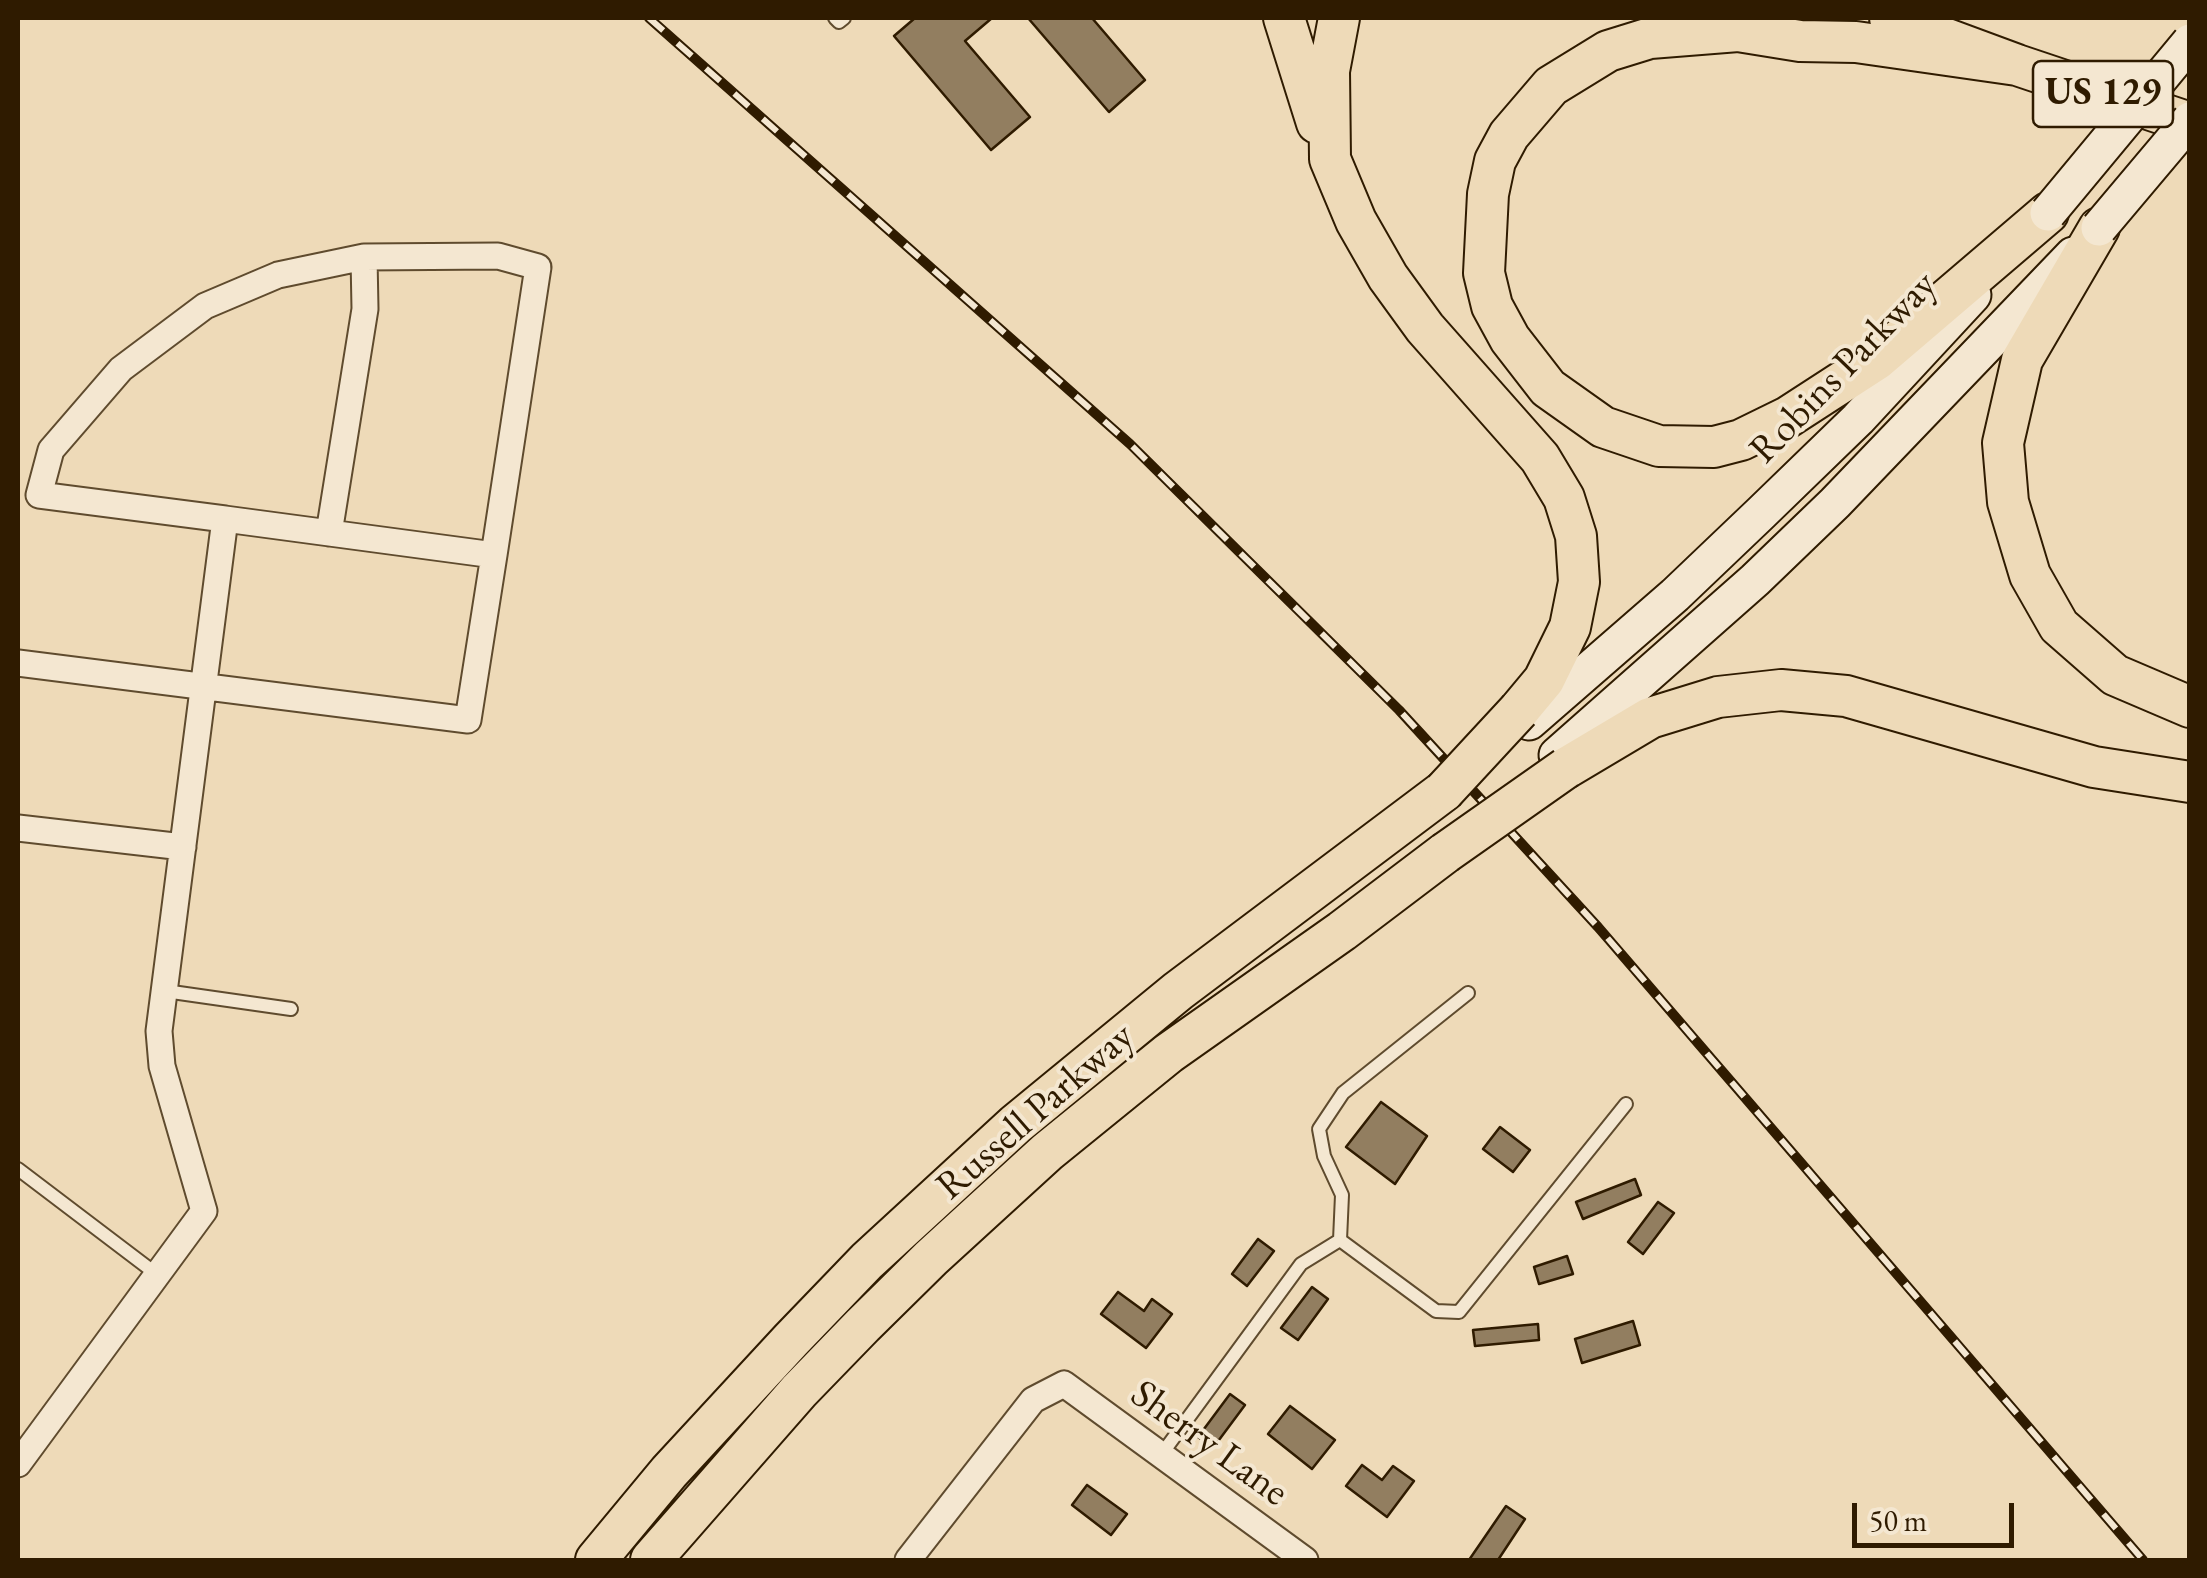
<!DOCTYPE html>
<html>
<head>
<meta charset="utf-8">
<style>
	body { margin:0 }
	#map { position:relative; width:2207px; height:1578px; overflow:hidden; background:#eedab8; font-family:"EB Garamond",serif }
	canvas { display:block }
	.frame { position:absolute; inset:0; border:20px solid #2f1b00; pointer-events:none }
	.scale { position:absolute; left:1852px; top:1503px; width:162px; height:45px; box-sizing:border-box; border:5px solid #2f1b00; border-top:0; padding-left:12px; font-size:30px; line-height:35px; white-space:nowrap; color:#2f1b00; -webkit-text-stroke:8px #f4e7d1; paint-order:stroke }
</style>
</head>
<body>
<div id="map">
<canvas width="2207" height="1578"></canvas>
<div class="frame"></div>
<div class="scale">50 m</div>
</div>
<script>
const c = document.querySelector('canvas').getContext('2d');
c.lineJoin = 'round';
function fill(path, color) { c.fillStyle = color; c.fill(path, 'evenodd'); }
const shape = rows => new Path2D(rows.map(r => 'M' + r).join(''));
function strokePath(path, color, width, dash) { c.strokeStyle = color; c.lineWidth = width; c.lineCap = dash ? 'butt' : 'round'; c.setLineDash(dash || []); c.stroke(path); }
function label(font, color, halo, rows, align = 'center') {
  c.font = font + ' "EB Garamond",serif'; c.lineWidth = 8; c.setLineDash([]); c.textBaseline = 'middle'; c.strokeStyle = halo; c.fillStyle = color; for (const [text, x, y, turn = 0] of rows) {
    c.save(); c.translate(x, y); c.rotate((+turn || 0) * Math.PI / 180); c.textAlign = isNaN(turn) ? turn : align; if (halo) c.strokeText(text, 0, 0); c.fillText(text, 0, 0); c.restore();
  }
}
const building = shape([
	[915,18,992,18,965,41,1030,117,991,150,894,36,915,18],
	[1028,18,1092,18,1145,80,1109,112,1028,18],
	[1381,1102,1427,1136,1395,1184,1346,1147,1381,1102],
	[1500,1127,1530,1150,1513,1172,1483,1149,1500,1127],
	[1635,1179,1641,1195,1583,1219,1576,1202,1635,1179],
	[1658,1202,1674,1213,1643,1254,1628,1242,1658,1202],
	[1258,1239,1274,1251,1247,1286,1232,1274,1258,1239],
	[1567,1256,1573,1274,1539,1284,1534,1267,1567,1256],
	[1312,1287,1328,1299,1298,1340,1281,1328,1312,1287],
	[1118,1292,1144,1311,1152,1299,1172,1314,1146,1348,1101,1314,1118,1292],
	[1633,1321,1640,1345,1582,1363,1575,1339,1633,1321],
	[1538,1324,1539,1340,1475,1346,1473,1330,1538,1324],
	[1230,1394,1245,1405,1213,1448,1198,1437,1230,1394],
	[1290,1406,1335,1440,1312,1469,1268,1434,1290,1406],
	[1362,1465,1382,1480,1393,1466,1414,1481,1387,1517,1346,1486,1362,1465],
	[1087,1485,1127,1514,1111,1535,1072,1505,1087,1485],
	[1506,1506,1525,1519,1498,1560,1469,1560,1506,1506]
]);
fill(building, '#927e60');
strokePath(building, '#2f1b00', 2.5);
const lane = shape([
	[835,18,839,22,844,18],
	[165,991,291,1009],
	[18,1169,159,1276],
	[1340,1240,1436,1311,1459,1312,1626,1104],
	[1161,1455,1301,1264,1340,1240,1342,1195,1324,1156,1319,1129,1343,1093,1468,993]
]);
const street = shape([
	[329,533,365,309,364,257],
	[18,663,468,720,494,555],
	[18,828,183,847],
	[18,1464,204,1211,162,1066,159,1031,225,519,494,555,538,267,498,256,364,257,278,275,205,306,121,369,51,450,39,495,225,519],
	[908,1560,1033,1400,1064,1384,1305,1560]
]);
const secondary = shape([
	[1529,722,1675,595,1761,513,1858,419,1973,295],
	[1557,755,1755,580,1835,503,2073,255]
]);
const primary = shape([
	[1284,18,1317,123],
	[1339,18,1329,71,1330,159,1356,221,1388,277,1425,328,1540,458,1564,498,1576,536,1579,582,1570,627,1544,680,1519,710],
	[1890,18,2017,65,2190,123],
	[2017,65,1856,42,1800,41,1738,31,1650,38,1608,51,1551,86,1509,135,1495,161,1488,194,1484,273,1492,306,1510,339,1548,388,1603,427,1659,446,1714,447,1741,440,1788,417,1876,360,2048,213],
	[2099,228,2022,360,2003,443,2008,502,2030,575,2059,626,2115,675,2190,707],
	[1566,768,1650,718,1718,697,1781,690,1846,696,2094,767,2190,782],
	[596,1560,669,1472,791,1340,867,1261,1016,1124,1178,991,1444,791],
	[651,1560,799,1391,863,1325,931,1258,1047,1152,1169,1053,1342,931,1445,853]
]);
strokePath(lane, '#5f4b2e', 16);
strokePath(street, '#5f4b2e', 29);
strokePath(secondary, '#2f1b00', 39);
strokePath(primary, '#2f1b00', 44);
strokePath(lane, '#f4e7d1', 12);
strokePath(street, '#f4e7d1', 25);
strokePath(secondary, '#f4e7d1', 35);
strokePath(primary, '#eedab8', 40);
const rail = shape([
	[649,18,1130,444,1399,710,1598,927,2143,1560]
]);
strokePath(rail, '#2f1b00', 10);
strokePath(rail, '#f4e7d1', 6, [19]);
const secondaryBridge = shape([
	[2048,213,2190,42],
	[2099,228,2190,120]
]);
const primaryBridge = shape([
	[1444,791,1519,710],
	[1445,853,1566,768]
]);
strokePath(secondaryBridge, '#2f1b00', 39, []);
strokePath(primaryBridge, '#2f1b00', 44, []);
strokePath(secondaryBridge, '#f4e7d1', 35);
strokePath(primaryBridge, '#eedab8', 40);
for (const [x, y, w] of [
	[2103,94,140]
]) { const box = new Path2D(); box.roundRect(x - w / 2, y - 33, w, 66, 8); c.fillStyle = '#f4e7d1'; c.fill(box); strokePath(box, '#2f1b00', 2.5); }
label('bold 38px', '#2f1b00', null, [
	["US 129",2103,94]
]);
label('40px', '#2f1b00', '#f4e7d1', [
	["Robins Parkway",1844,368,-46],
	["Russell Parkway",1036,1112,-41],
	["Sherry Lane",1209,1444,36]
]);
</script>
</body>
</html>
